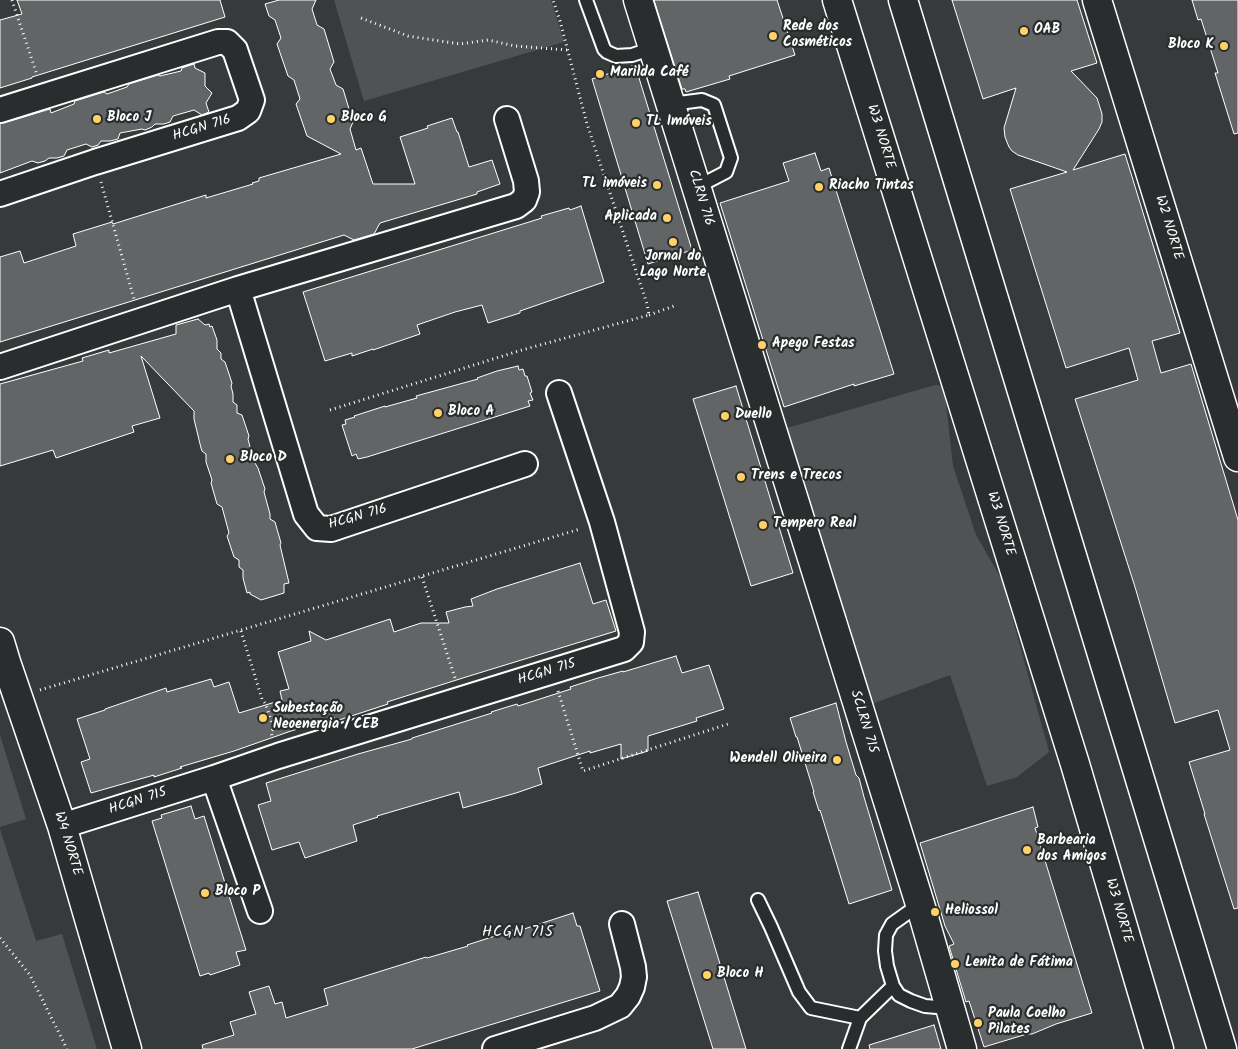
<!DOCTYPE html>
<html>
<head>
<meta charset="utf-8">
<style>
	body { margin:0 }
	canvas { display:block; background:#373a3b }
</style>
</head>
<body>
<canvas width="1238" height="1049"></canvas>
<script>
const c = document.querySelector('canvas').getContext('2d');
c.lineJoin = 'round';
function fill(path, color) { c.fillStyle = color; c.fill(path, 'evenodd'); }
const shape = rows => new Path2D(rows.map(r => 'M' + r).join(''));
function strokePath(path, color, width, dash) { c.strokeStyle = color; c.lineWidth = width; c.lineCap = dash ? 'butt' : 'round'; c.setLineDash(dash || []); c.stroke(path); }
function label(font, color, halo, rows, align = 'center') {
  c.font = font + ' Kalam,sans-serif'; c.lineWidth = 4.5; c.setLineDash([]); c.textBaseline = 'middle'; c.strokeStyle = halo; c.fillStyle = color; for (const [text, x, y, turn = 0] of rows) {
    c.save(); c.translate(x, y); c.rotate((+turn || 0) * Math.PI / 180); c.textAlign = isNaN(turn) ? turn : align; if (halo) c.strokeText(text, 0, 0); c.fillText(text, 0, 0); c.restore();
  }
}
fill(shape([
	[334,0,551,0,564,42,364,101],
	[935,385,944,386,953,466,976,535,1002,580,1049,752,1017,777,987,786,950,675,869,705,787,428],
	[0,735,26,819,0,827],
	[0,829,36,941,62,934,97,1049,0,1049]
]), '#505354');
const building = shape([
	[17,0,220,0,225,17,32,77,32,78,0,88,0,20,22,14,17,0],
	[279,0,316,0,312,9,317,25,324,29,334,62,330,69,336,85,343,89,353,122,350,129,356,150,361,148,373,184,415,184,400,137,428,128,427,126,452,118,457,132,458,132,469,167,492,160,500,184,477,192,477,194,380,223,374,234,354,240,344,235,0,342,0,257,20,251,24,263,76,246,73,234,112,222,113,224,206,195,206,198,253,184,252,183,259,181,259,178,341,154,307,136,296,104,300,99,294,80,288,76,277,44,281,38,275,20,269,16,265,4,279,0],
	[654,0,777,0,795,55,729,76,730,79,686,92,685,89,682,89,654,0],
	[952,0,1077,0,1097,63,1071,71,1097,98,1102,114,1102,122,1099,129,1073,170,1125,154,1180,333,1152,341,1161,373,1191,364,1238,520,1238,908,1234,909,1204,814,1205,814,1189,762,1230,750,1218,710,1175,723,1135,587,1075,399,1138,380,1129,348,1066,368,1010,189,1067,172,1018,155,1012,151,1009,147,1005,137,1004,128,1016,88,983,99,952,0],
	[1192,0,1238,0,1238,133,1234,134,1215,73,1218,73,1201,19,1198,20,1192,0],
	[194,64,195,68,205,73,205,86,212,93,206,103,209,112,202,115,194,110,173,116,170,122,164,124,155,124,152,127,145,130,142,129,120,133,118,139,110,141,101,141,98,145,92,147,86,144,67,150,64,156,57,158,49,158,45,161,38,163,32,161,0,173,0,123,4,123,50,109,51,113,74,104,75,101,104,92,107,94,127,87,129,84,158,75,160,76,181,71,182,68,194,64],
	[635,65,692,250,648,264,592,79,635,65],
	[815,153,821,171,829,168,894,374,854,386,854,384,784,407,720,203,789,181,783,163,815,153],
	[581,206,604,282,520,311,520,313,488,323,482,305,455,312,417,325,420,334,373,350,373,349,352,356,352,353,325,361,303,292,542,218,541,216,569,208,570,210,581,206],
	[198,319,205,325,209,324,210,327,212,326,217,340,217,349,221,353,221,359,225,362,232,383,231,386,233,394,233,402,237,405,237,413,242,415,249,436,248,439,250,447,250,455,258,468,265,489,264,492,270,514,270,519,275,522,281,543,280,545,289,583,284,584,284,593,261,600,250,594,250,592,247,593,243,578,243,570,239,567,239,560,234,557,227,536,229,533,222,507,217,504,211,483,212,480,206,462,206,454,202,451,201,448,194,419,194,411,141,356,160,418,132,426,134,432,56,458,53,450,0,466,0,384,83,361,82,358,109,350,109,353,176,334,176,325,198,319],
	[518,366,519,370,523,369,525,376,527,376,532,392,530,393,533,400,528,401,530,406,367,457,358,459,356,454,352,456,342,425,346,424,345,420,355,417,354,416,385,406,385,407,417,398,416,396,478,379,477,378,497,371,518,366],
	[736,386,793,573,751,586,693,399,736,386],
	[580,563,593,604,606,600,616,631,466,677,387,702,388,704,336,721,335,718,291,731,234,751,180,767,182,768,154,777,154,775,91,793,81,762,90,759,77,719,105,710,105,709,166,688,167,692,211,679,214,687,229,682,239,713,282,700,280,691,289,689,278,652,311,641,309,631,326,640,390,619,394,632,421,623,449,623,446,612,465,607,473,606,471,599,497,589,580,563],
	[676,656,682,673,709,665,724,709,696,718,697,721,648,736,648,751,621,759,621,744,590,753,590,751,538,768,542,784,516,793,463,808,459,792,377,816,378,817,353,825,357,841,305,858,299,842,272,850,258,805,271,801,266,783,358,754,412,739,412,738,492,713,491,712,517,704,518,706,571,689,570,687,598,678,623,671,623,672,676,656],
	[836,703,846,742,856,775,859,778,864,797,892,890,849,904,820,810,819,811,813,792,814,792,797,737,796,737,790,718,836,703],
	[191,806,195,819,204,816,246,950,236,952,240,965,210,975,209,973,200,976,152,821,162,818,161,815,191,806],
	[1033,807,1038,827,1035,828,1092,1013,1056,1024,1032,1034,1027,1034,984,1047,969,1001,966,1002,949,946,954,944,945,926,920,843,1033,807],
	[698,892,746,1049,713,1049,667,901,698,892],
	[573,913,577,926,580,926,600,991,412,1049,203,1049,202,1045,234,1035,230,1022,256,1014,249,992,269,986,275,1004,282,1002,286,1018,328,1005,324,989,426,957,427,958,468,946,467,945,520,928,521,930,573,913],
	[934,1025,941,1049,870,1049,869,1045,934,1025]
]);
fill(building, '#636465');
strokePath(building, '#fff', 1);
const lane = shape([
	[586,0,604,49,607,52,616,56,632,55,653,48],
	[671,104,702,100,714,105,731,158,726,172,697,187],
	[758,900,771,927,799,992,811,1008,860,1018],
	[920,904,892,924,886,935,885,951,887,966,893,986,899,995,911,1001,925,1006,937,1007,950,1006],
	[849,1049,860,1018,893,986]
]);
const street = shape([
	[0,110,218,42,227,42,235,50,252,100,248,111,238,118,95,162,0,194],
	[238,289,306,514,317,528,331,529,525,464],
	[0,367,238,289,516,206,524,200,527,192,526,181,507,119],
	[214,778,260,911],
	[62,826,214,778,278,756,624,649,631,642,632,632,602,522,559,393],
	[495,1049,595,1018,620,1006,628,996,632,987,634,977,633,967,622,924]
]);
const secondary = shape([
	[638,0,920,904,962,1049],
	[1097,0,1238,457],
	[0,642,6,662,62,826,127,1049]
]);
const primary = shape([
	[837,0,1075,764,1159,1049],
	[903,0,1222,1049]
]);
strokePath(lane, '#fff', 16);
strokePath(street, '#fff', 28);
strokePath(secondary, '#fff', 31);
strokePath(primary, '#fff', 31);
strokePath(shape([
	[12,0,37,75],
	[361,18,408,36,460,44,488,40,515,46,567,50],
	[101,182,134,299],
	[649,315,674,306],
	[330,410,522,350,649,315,647,304,587,124,560,21,553,0],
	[422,577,455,678],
	[241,631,262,699,265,703,274,728,271,732,272,736],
	[40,690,580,529],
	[558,691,583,771,728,724],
	[0,938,30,975,67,1049]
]), '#fff', 3, [1, 4]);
strokePath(lane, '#2a2d2e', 12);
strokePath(street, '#2a2d2e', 24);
strokePath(secondary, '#2a2d2e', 28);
strokePath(primary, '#2a2d2e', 28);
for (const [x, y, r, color] of [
	[1024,31,5,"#ffd166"],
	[773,36,5,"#ffd166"],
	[1224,46,5,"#ffd166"],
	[600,74,5,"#ffd166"],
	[97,119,5,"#ffd166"],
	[331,119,5,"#ffd166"],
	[636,123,5,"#ffd166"],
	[657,185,5,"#ffd166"],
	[819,187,5,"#ffd166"],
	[667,218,5,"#ffd166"],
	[673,242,5,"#ffd166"],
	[762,345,5,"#ffd166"],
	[438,413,5,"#ffd166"],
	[725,416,5,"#ffd166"],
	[230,459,5,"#ffd166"],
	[741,477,5,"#ffd166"],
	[763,525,5,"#ffd166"],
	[263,718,5,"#ffd166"],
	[837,760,5,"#ffd166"],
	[1027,850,5,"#ffd166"],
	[205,893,5,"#ffd166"],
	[935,912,5,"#ffd166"],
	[955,964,5,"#ffd166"],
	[707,975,5,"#ffd166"],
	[978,1023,5,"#ffd166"]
]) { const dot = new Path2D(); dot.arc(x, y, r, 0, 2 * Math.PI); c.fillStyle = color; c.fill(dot); strokePath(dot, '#2a2d2e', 2); }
label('bold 14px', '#fff', '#2a2d2e', [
	["Rede dos",783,28],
	["Cosméticos",783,44],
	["OAB",1034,31],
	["Bloco K",1214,46,"right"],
	["Marilda Café",610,74],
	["Bloco J",107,119],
	["Bloco G",341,119],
	["TL Imóveis",646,123],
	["TL imóveis",647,185,"right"],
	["Riacho Tintas",829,187],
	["Aplicada",657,218,"right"],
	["Jornal do",673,258,"center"],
	["Lago Norte",673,274,"center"],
	["Apego Festas",772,345],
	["Bloco A",448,413],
	["Duello",735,416],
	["Bloco D",240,459],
	["Trens e Trecos",751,477],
	["Tempero Real",773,525],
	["Subestação",273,710],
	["Neoenergia / CEB",273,726],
	["Wendell Oliveira",827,760,"right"],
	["Barbearia",1037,842],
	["dos Amigos",1037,858],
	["Bloco P",215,893],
	["Heliossol",945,912],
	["Lenita de Fátima",965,964],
	["Bloco H",717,975],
	["Paula Coelho",988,1015],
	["Pilates",988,1031]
], 'left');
label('14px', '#fff', '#2a2d2e', [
	["HCGN 716",202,129,-17],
	["W3 NORTE",880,137,73],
	["CLRN 716",700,198,73],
	["W2 NORTE",1168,228,73],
	["HCGN 716",358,518,-16],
	["W3 NORTE",1000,524,73],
	["HCGN 715",547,673,-17],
	["SCLRN 715",863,722,73],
	["HCGN 715",138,802,-18],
	["W4 NORTE",67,844,73],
	["W3 NORTE",1118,911,74]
]);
c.letterSpacing = '1px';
label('15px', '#fff', '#2a2d2e', [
	["HCGN 715",518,933]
]);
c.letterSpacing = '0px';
</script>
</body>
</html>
